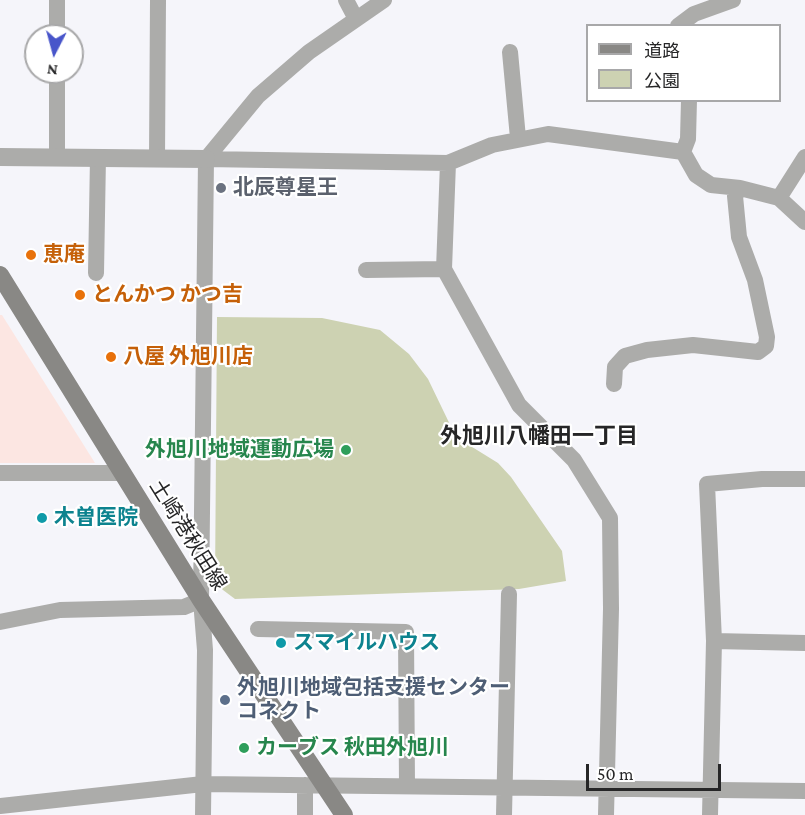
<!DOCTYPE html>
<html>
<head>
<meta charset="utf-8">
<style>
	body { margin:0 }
	#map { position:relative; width:805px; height:815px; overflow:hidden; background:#f5f5fa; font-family:"Crimson Pro","Noto Sans JP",serif }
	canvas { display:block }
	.legend { position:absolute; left:586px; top:24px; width:195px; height:78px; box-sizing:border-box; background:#fff; border:2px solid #a8a8a9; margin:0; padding:8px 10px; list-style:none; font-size:18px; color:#262627 }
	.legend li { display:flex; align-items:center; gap:12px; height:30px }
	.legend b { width:30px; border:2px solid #a8a8a9 }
	.north { position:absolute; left:24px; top:24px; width:60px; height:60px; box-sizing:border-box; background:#fff; border:2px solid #a8a8a9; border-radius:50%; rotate:186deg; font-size:16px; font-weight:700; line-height:24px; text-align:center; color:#262627 }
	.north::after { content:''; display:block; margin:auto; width:21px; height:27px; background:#4855ca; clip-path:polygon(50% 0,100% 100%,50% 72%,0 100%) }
	.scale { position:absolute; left:586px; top:764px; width:135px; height:27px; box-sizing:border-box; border:3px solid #262627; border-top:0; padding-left:8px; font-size:18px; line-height:21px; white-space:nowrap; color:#262627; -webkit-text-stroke:4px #fff; paint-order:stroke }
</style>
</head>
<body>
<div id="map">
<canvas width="805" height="815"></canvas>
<ul class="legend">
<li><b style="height:8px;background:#898885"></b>道路</li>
<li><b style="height:16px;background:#cdd2b2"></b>公園</li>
</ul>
<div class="north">N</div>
<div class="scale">50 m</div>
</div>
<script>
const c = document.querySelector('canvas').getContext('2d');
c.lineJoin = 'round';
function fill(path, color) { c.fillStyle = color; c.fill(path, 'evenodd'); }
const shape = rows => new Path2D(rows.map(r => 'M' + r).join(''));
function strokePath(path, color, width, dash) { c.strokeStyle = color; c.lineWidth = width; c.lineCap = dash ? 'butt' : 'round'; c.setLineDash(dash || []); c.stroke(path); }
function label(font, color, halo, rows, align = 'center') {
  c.font = font + ' "Crimson Pro","Noto Sans JP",serif'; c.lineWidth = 4.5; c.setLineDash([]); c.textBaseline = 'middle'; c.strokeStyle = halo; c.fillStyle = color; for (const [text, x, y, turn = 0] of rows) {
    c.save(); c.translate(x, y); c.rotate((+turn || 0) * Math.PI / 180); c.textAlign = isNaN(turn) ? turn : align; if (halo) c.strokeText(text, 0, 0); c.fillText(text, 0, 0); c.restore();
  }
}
fill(shape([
	[0,315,2,315,95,463,0,463]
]), '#fce6e2');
fill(shape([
	[217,317,322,318,380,330,409,354,428,379,456,437,498,463,511,477,562,551,566,581,519,589,235,599,215,584]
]), '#cdd2b2');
strokePath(shape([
	[57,0,57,36],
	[346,0,356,19],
	[678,26,694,14,733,0],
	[510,52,518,138],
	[57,72,57,156],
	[689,100,688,139,683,152,696,175,711,185,740,188,779,198,805,222],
	[157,159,158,0],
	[206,159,448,163,492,145,548,134,683,152],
	[448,163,444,269,519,405,574,460,610,518,611,609,606,815],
	[779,198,805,157],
	[366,270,444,269],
	[96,273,98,157],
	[614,384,615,367,625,356,647,350,693,345,758,352,766,346,767,337,755,280,739,237,735,196,740,188],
	[0,473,123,473],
	[0,622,60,610,184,607,201,600],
	[258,629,406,632,407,786],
	[714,641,805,643],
	[0,806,203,784,805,791],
	[203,815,205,650,201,600,206,159,258,96,309,52,384,0],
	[305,815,305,785],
	[504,815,509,594],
	[710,815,714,641,707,484,762,479,805,479]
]), '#acacaa', 16);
strokePath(shape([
	[0,157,206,159]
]), '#acacaa', 18);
strokePath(shape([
	[0,275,201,600,344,815]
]), '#898885', 18);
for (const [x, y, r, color] of [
	[221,188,6,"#6b7280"],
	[31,255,6,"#e8710a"],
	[80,295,6,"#e8710a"],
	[111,357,6,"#e8710a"],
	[346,450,6,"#2e9e5b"],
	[42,518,6,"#0f9aa8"],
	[281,643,6,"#0f9aa8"],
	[225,700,6,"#5c6f8a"],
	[244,748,6,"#2e9e5b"]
]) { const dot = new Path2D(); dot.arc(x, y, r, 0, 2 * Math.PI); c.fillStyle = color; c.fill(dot); strokePath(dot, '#fff', 2); }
label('bold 21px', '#5b616d', '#fff', [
	["北辰尊星王",233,188]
], 'left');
label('bold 21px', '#c56008', '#fff', [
	["恵庵",43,255],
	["とんかつ かつ吉",92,295],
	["八屋 外旭川店",123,357]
], 'left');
label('bold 21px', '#27864d', '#fff', [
	["外旭川地域運動広場",334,450],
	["カーブス 秋田外旭川",256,748,"left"]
], 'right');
label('bold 21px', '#0d838f', '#fff', [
	["木曽医院",54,518],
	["スマイルハウス",293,643]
], 'left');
label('21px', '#262627', '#fff', [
	["土崎港秋田線",188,535,58]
]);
label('bold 21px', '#4e5e75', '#fff', [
	["外旭川地域包括支援センター",237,688],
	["コネクト",237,712]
], 'left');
label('bold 22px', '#262627', '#fff', [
	["外旭川八幡田一丁目",539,436]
]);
</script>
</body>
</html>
